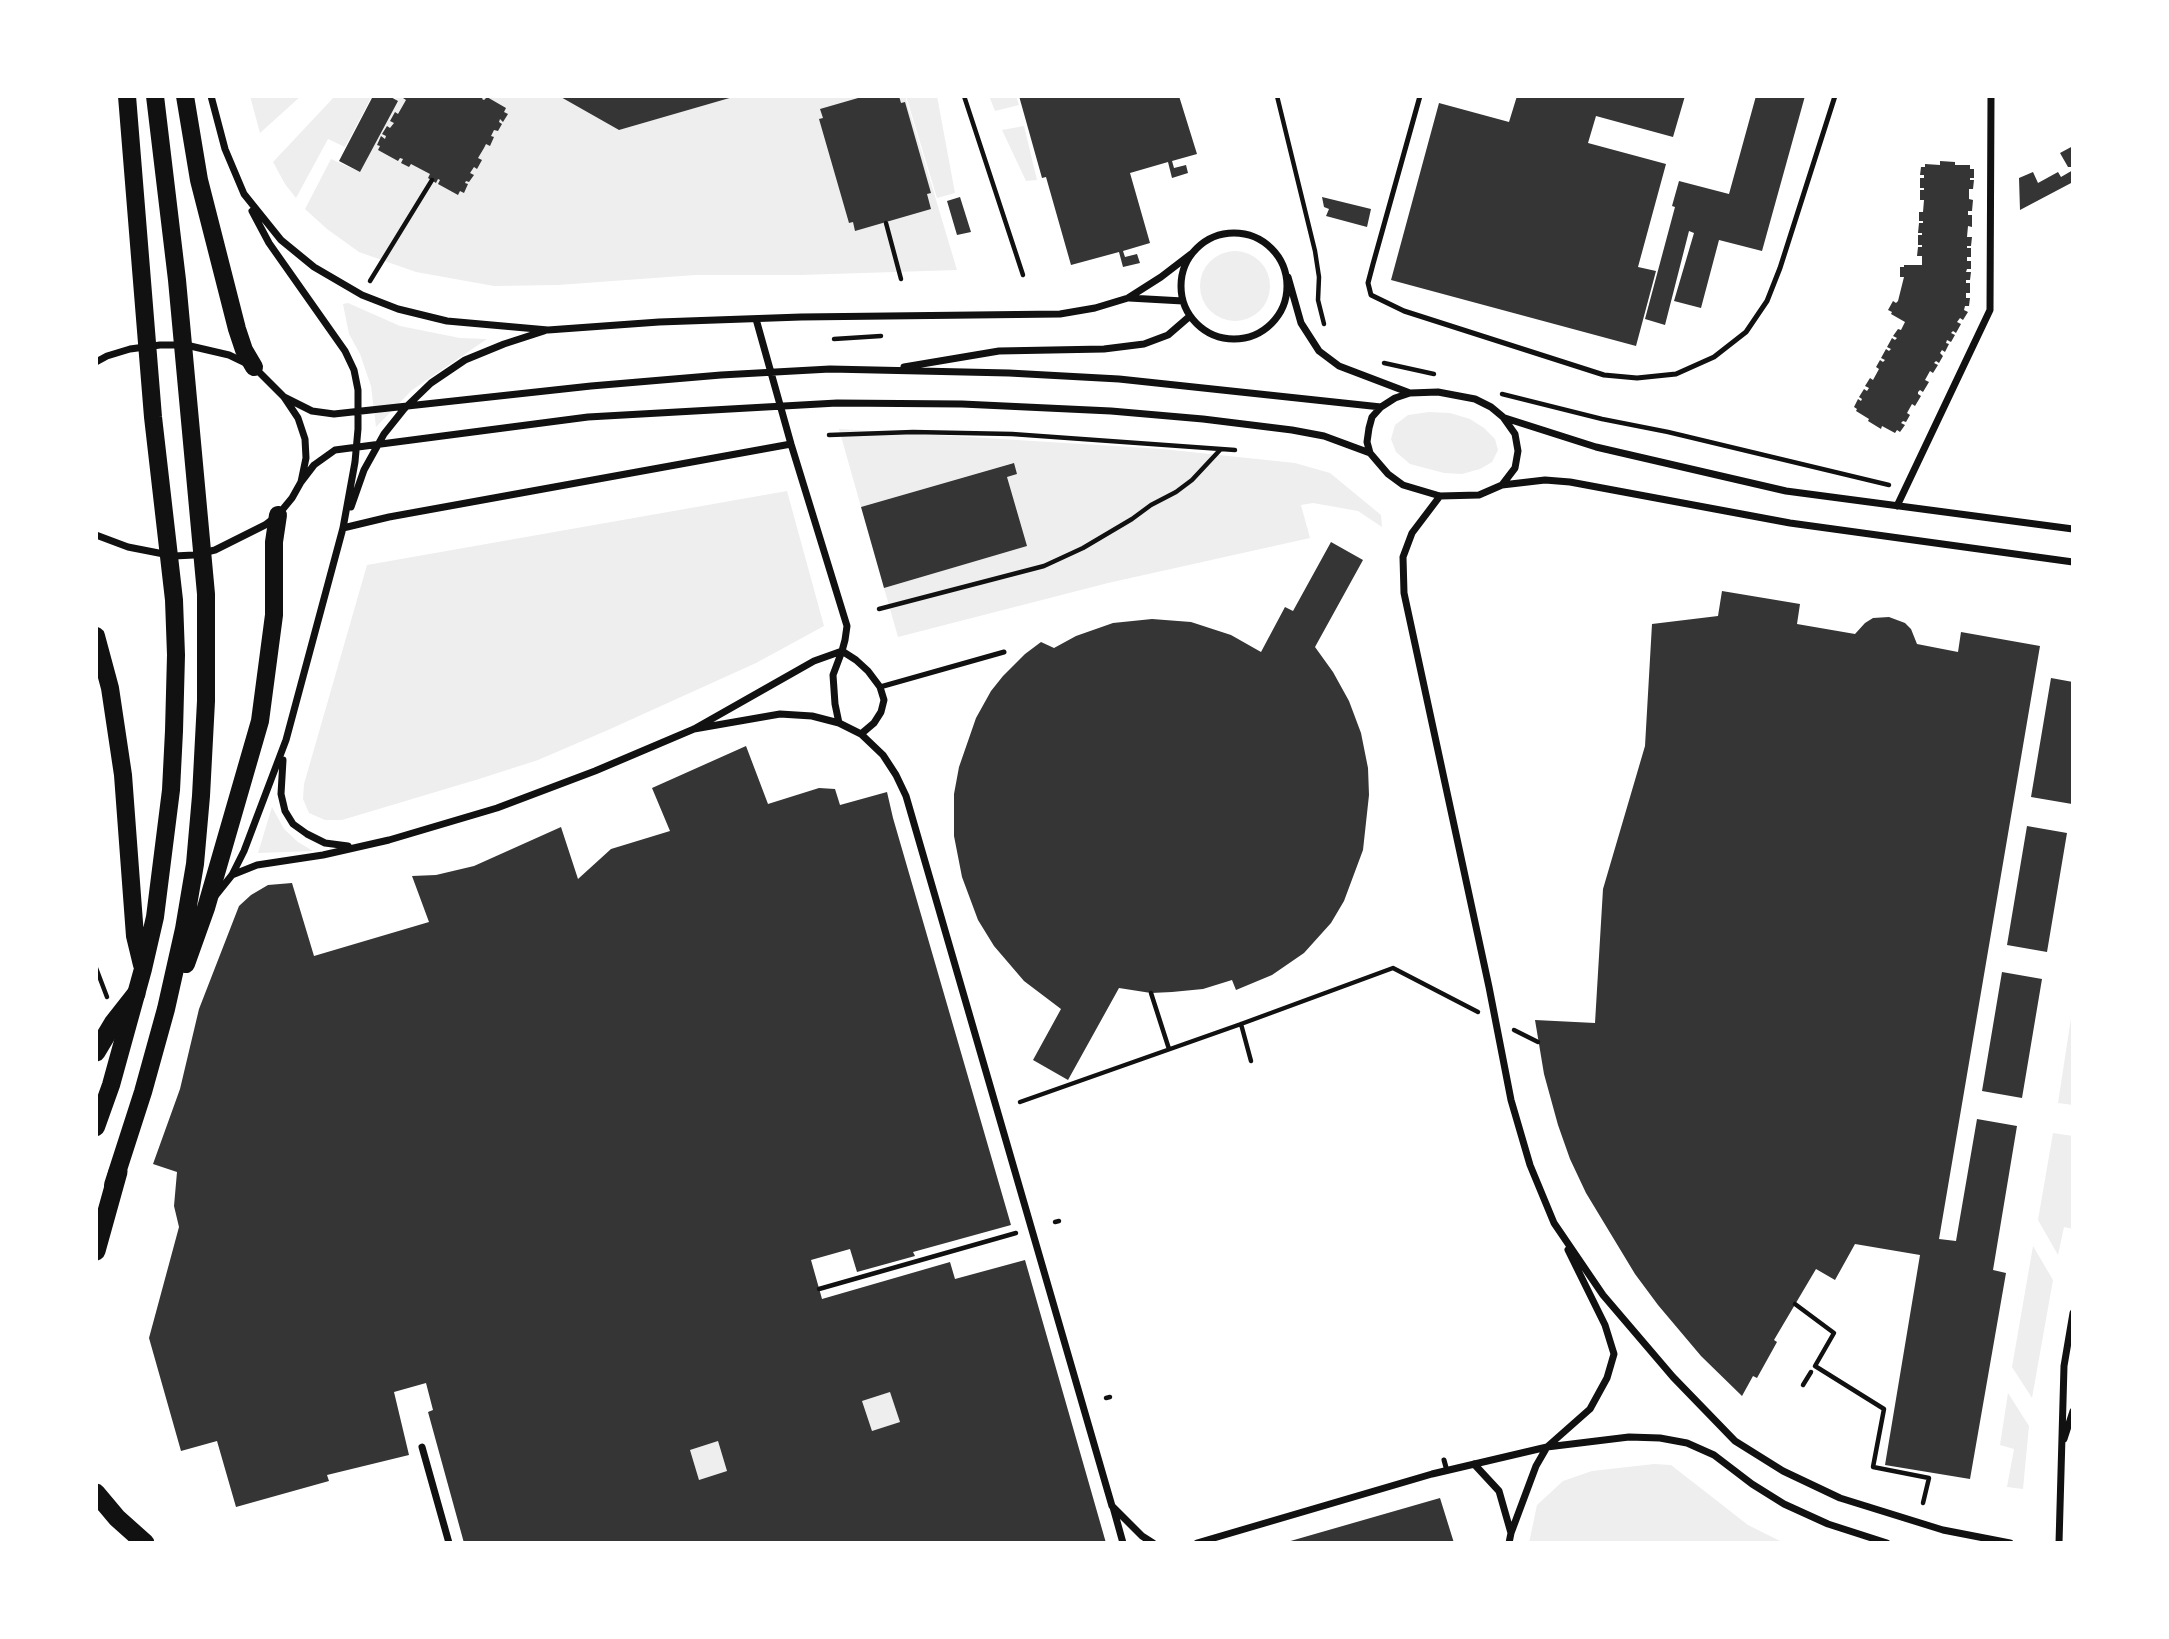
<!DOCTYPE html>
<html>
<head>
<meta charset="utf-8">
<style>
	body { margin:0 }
	#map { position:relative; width:2169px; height:1639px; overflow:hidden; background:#fff; font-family:"Exo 2",sans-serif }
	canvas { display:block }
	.frame { position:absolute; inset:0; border:98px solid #fff; pointer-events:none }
</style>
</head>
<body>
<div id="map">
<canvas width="2169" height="1639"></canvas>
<div class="frame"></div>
</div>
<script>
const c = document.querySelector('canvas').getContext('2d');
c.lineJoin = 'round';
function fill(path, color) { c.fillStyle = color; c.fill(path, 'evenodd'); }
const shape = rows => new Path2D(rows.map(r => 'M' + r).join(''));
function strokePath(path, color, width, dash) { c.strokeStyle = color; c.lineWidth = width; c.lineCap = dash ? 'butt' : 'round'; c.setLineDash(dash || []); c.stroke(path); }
fill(shape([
	[250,96,301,96,260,133],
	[335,96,372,96,345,147,328,139,296,198,285,184,273,162],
	[394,96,559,96,619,130,736,96,905,96,957,270,800,275,695,275,558,285,494,286,416,272,359,252,327,229,305,209,331,159,360,172,397,101],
	[906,96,937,96,955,193,937,198],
	[989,96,1016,96,1019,105,995,111],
	[1024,126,1037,180,1026,181,1002,130],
	'1200 286a35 35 0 1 1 70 0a35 35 0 1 1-70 0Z',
	[348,303,400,326,460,338,487,339,412,390,376,427,371,386,360,354,349,334,343,304],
	[1429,412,1450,413,1470,419,1484,428,1495,439,1498,450,1492,462,1480,469,1462,474,1444,473,1410,464,1396,452,1391,439,1395,425,1408,415],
	[839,429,1162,449,1295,463,1330,473,1381,515,1382,527,1358,511,1313,503,1301,505,1310,538,1108,583,898,637,884,588,1026,546,1007,477,1017,474,1013,463,861,507],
	[787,491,824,626,756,663,608,730,538,760,479,779,342,820,325,820,309,813,303,799,304,784,367,565],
	[272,807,284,829,298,842,313,851,258,853],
	[2073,1005,2073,1105,2058,1103],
	[2053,1133,2073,1136,2073,1229,2064,1227,2058,1255,2038,1220],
	[2033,1246,2053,1280,2032,1398,2012,1367],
	[890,1392,900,1422,872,1431,862,1401],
	[2008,1393,2029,1426,2023,1489,2007,1487,2014,1449,2000,1445],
	[718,1441,727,1471,699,1480,690,1450],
	[1654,1464,1671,1465,1748,1525,1784,1543,1529,1543,1537,1505,1563,1481,1592,1471]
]), '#eee');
fill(shape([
	[373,96,389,96,398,101,360,172,339,161],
	[404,96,484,96,482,99,484,100,487,97,506,108,504,112,508,114,503,122,500,119,499,122,502,124,498,131,494,130,491,136,494,137,490,146,486,144,484,148,478,158,482,160,477,169,474,167,470,173,474,175,469,182,466,181,465,183,468,184,464,193,460,191,458,195,438,184,440,180,438,179,436,183,428,178,430,174,411,164,409,167,401,163,403,159,400,158,398,161,378,150,380,146,377,145,381,136,385,139,386,136,382,134,387,126,390,128,394,123,390,121,395,112,398,114,406,100,403,98],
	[559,96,733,96,733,97,619,130],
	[865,96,899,96,901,103,905,102,931,193,927,194,931,209,855,231,853,222,849,223,819,119,823,118,820,109],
	[1019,96,1179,96,1197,154,1172,161,1174,168,1186,165,1188,173,1172,178,1168,162,1130,173,1150,243,1123,251,1125,257,1137,254,1140,263,1123,267,1119,252,1071,265,1046,177,1042,178],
	[1517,96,1685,96,1673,137,1596,116,1588,143,1666,164,1638,267,1656,271,1636,346,1391,280,1439,103,1509,122],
	[1756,96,1805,96,1762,251,1719,240,1701,308,1674,301,1694,233,1689,231,1665,325,1645,319,1675,207,1672,206,1679,181,1729,194],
	[2073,146,2073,167,2068,167,2060,153],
	[1940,161,1955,162,1955,165,1970,165,1970,169,1974,169,1974,178,1970,178,1970,180,1974,180,1973,189,1969,189,1969,199,1973,200,1972,211,1968,211,1968,215,1972,215,1972,227,1968,226,1967,237,1972,237,1971,246,1967,246,1967,248,1971,248,1971,257,1967,257,1967,261,1971,261,1971,269,1967,269,1966,272,1971,272,1970,280,1966,280,1966,283,1970,283,1970,293,1966,293,1966,298,1970,298,1969,306,1965,306,1964,310,1968,312,1963,320,1960,318,1957,322,1961,324,1956,333,1953,331,1951,333,1955,335,1951,342,1947,340,1946,343,1949,344,1945,352,1942,350,1940,353,1943,356,1939,363,1936,361,1934,363,1938,365,1933,373,1930,371,1925,380,1929,382,1923,392,1920,390,1918,392,1918,394,1921,396,1915,406,1912,404,1907,413,1910,415,1906,422,1903,421,1901,423,1905,425,1900,432,1897,430,1895,433,1882,426,1881,429,1868,421,1869,419,1856,411,1857,409,1854,407,1858,399,1861,401,1862,399,1859,397,1864,389,1867,391,1869,388,1865,386,1870,378,1873,380,1879,369,1876,367,1880,360,1883,362,1885,360,1881,358,1886,349,1889,351,1891,349,1887,347,1892,338,1895,340,1897,338,1893,336,1898,329,1901,330,1905,322,1891,314,1892,312,1888,310,1893,301,1896,303,1898,301,1904,277,1900,277,1900,267,1904,267,1904,265,1922,265,1922,256,1917,256,1918,247,1922,247,1922,245,1918,245,1918,235,1922,235,1922,233,1918,233,1919,223,1923,223,1923,221,1919,221,1919,212,1923,212,1924,200,1920,200,1920,190,1924,190,1924,188,1920,188,1920,178,1924,178,1924,175,1920,175,1921,167,1925,167,1925,164,1940,165],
	[2073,170,2073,182,2020,210,2019,178,2033,172,2038,183,2058,172,2061,177],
	[960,197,971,232,957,235,947,201],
	[1322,197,1371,209,1367,227,1326,216,1329,209,1324,207],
	[1014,463,1017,474,1007,477,1027,546,884,588,861,507],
	[1331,542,1363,560,1315,647,1333,672,1349,701,1361,733,1368,768,1369,795,1363,850,1344,901,1331,923,1304,953,1272,975,1236,990,1232,980,1203,989,1172,992,1151,993,1119,988,1068,1080,1033,1060,1061,1009,1024,981,994,946,978,920,962,877,954,836,954,794,959,767,976,718,991,691,1003,676,1025,654,1041,642,1054,648,1076,636,1113,623,1152,619,1191,622,1231,635,1261,652,1285,607,1293,611],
	[1722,591,1800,604,1797,624,1855,634,1865,623,1873,618,1889,617,1905,623,1911,629,1917,644,1958,652,1961,632,2040,646,1939,1239,1956,1241,1977,1119,2017,1126,1993,1270,2006,1273,1970,1479,1885,1465,1920,1255,1855,1244,1835,1280,1816,1269,1774,1340,1777,1342,1757,1378,1753,1376,1742,1396,1701,1356,1658,1305,1635,1274,1586,1193,1570,1159,1558,1125,1544,1074,1535,1020,1595,1023,1603,889,1645,746,1652,624,1718,616],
	[2051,678,2073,682,2072,804,2031,797],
	[746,746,768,804,819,788,835,789,840,805,887,792,893,818,1011,1225,913,1252,915,1256,857,1272,850,1249,811,1260,822,1299,950,1262,955,1279,1025,1260,1106,1543,464,1543,428,1412,433,1410,426,1383,394,1392,409,1455,327,1475,329,1481,236,1507,217,1441,181,1451,149,1338,179,1227,174,1206,177,1172,153,1164,180,1089,199,1009,239,906,251,895,268,885,292,883,314,956,429,922,412,876,436,875,474,866,561,827,578,879,611,849,670,831,652,788],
	[890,1392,900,1422,872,1431,862,1401],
	[718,1441,727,1471,699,1480,690,1450],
	[2027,826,2067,833,2047,952,2007,945],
	[2002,972,2042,979,2022,1098,1982,1091],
	[1440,1498,1454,1543,1287,1543,1287,1542]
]), '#353535');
strokePath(shape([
	[964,96,1023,275],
	[1277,96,1315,251,1319,277,1318,300,1324,324],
	[886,223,901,279],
	[370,281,432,180],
	[834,339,881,336],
	[1384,363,1434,374],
	[1502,394,1602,419,1668,432,1889,485],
	[829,435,913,432,1012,434,1235,450],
	[879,609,1044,566,1083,548,1132,519,1151,505,1176,492,1192,480,1220,450],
	[96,968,107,997],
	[1151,993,1169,1049],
	[1241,1024,1251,1061],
	[1514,1030,1538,1042],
	[1020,1102,1241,1024,1393,968,1478,1012],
	[1055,1222,1059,1221],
	[819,1289,1016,1233],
	[1795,1304,1834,1333,1815,1366,1884,1409,1873,1467,1929,1478,1923,1503],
	[1803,1385,1811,1372],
	[1106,1398,1110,1397]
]), '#111', 4.5);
strokePath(shape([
	[1420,96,1373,264,1368,283,1371,295,1404,311,1604,375,1637,378,1676,374,1714,357,1746,332,1767,301,1780,268,1835,96],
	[880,687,1004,652],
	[1444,1460,1447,1471]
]), '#111', 5);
strokePath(shape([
	[211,96,225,149,244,194,281,240,314,267,362,295,398,309,447,321,548,330,659,322,801,317,1060,314,1095,308,1128,298,1161,277,1191,254],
	'1181 286a53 53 0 1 1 106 0a53 53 0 1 1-106 0Z',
	[1288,277,1301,323,1319,351,1339,366,1410,393,1438,392,1475,399,1491,407,1503,417,1515,434,1518,451,1515,468,1502,485,1479,495,1440,496,1403,485,1388,474,1370,453,1367,442,1369,428,1372,417,1381,407,1395,398,1410,393],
	[1129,298,1183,301],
	[96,362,107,356,130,349,160,345,186,345,229,355,254,367,284,397,298,418,305,439,306,458,301,482,292,498,278,515,265,525,215,550,194,555,174,556,128,547,96,535],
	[904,367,999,351,1104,349,1144,344,1168,335,1190,316],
	[284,397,312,411,334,414,591,386,721,375,830,369,1009,373,1119,379,1381,407],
	[1505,418,1596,447,1786,491,2073,529],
	[301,482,314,465,335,450,588,417,837,403,962,404,1111,411,1203,419,1292,430,1324,436,1370,453],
	[1502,485,1545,480,1570,482,1790,523,2073,562],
	[1440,496,1412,533,1403,557,1404,593,1489,987,1511,1100,1530,1165,1554,1223,1603,1295,1673,1377,1735,1441,1783,1471,1840,1498,1943,1530,2010,1543],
	[1897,506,1990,310,1991,96],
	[351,507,364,470,384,434,404,409,431,383,465,360,504,344,544,331],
	[343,528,389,517,791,444],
	[839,723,835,704,833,675,842,651,856,660,868,671,880,687,884,700,881,712,874,723,861,734],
	[694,729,780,714,812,716,839,723,861,734,883,755,896,775,906,796,1112,1506,1142,1536,1153,1543],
	[283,760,281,794,285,811,293,824,307,834,325,843,348,846],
	[232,875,257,865,323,855,389,840,497,808,595,771,694,729,814,661,842,651,845,640,847,626,791,444,756,319],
	[216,895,232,875,244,851,286,740,343,528,355,462,358,429,358,390,354,370,345,351,269,243,252,211],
	[2064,1439,2073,1411],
	[422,1447,449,1543],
	[1474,1464,1499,1491,1511,1533,1509,1543],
	[1113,1507,1123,1543],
	[1511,1533,1536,1466,1547,1447,1590,1409,1607,1378,1614,1354,1605,1325,1568,1250],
	[1197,1543,1432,1474,1547,1447,1629,1437,1660,1438,1687,1443,1714,1455,1752,1484,1784,1504,1828,1524,1887,1543],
	[2059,1543,2064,1366,2073,1313]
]), '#111', 7);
strokePath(shape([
	[185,96,199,180,237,329,244,350,254,367],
	[96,636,110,688,123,775,135,936,142,965],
	[186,964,206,908,260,721,274,615,274,542,278,515],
	[96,1127,111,1085,143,969,155,917,171,790,174,731,176,655,174,600,153,417,127,96],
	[113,1185,143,1092,166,1009,184,929,195,864,201,796,206,701,206,594,177,280,155,96]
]), '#111', 18);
strokePath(shape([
	[96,1052,114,1022,136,994],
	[96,1251,118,1172],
	[96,1493,117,1518,145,1543]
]), '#111', 19);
</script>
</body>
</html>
